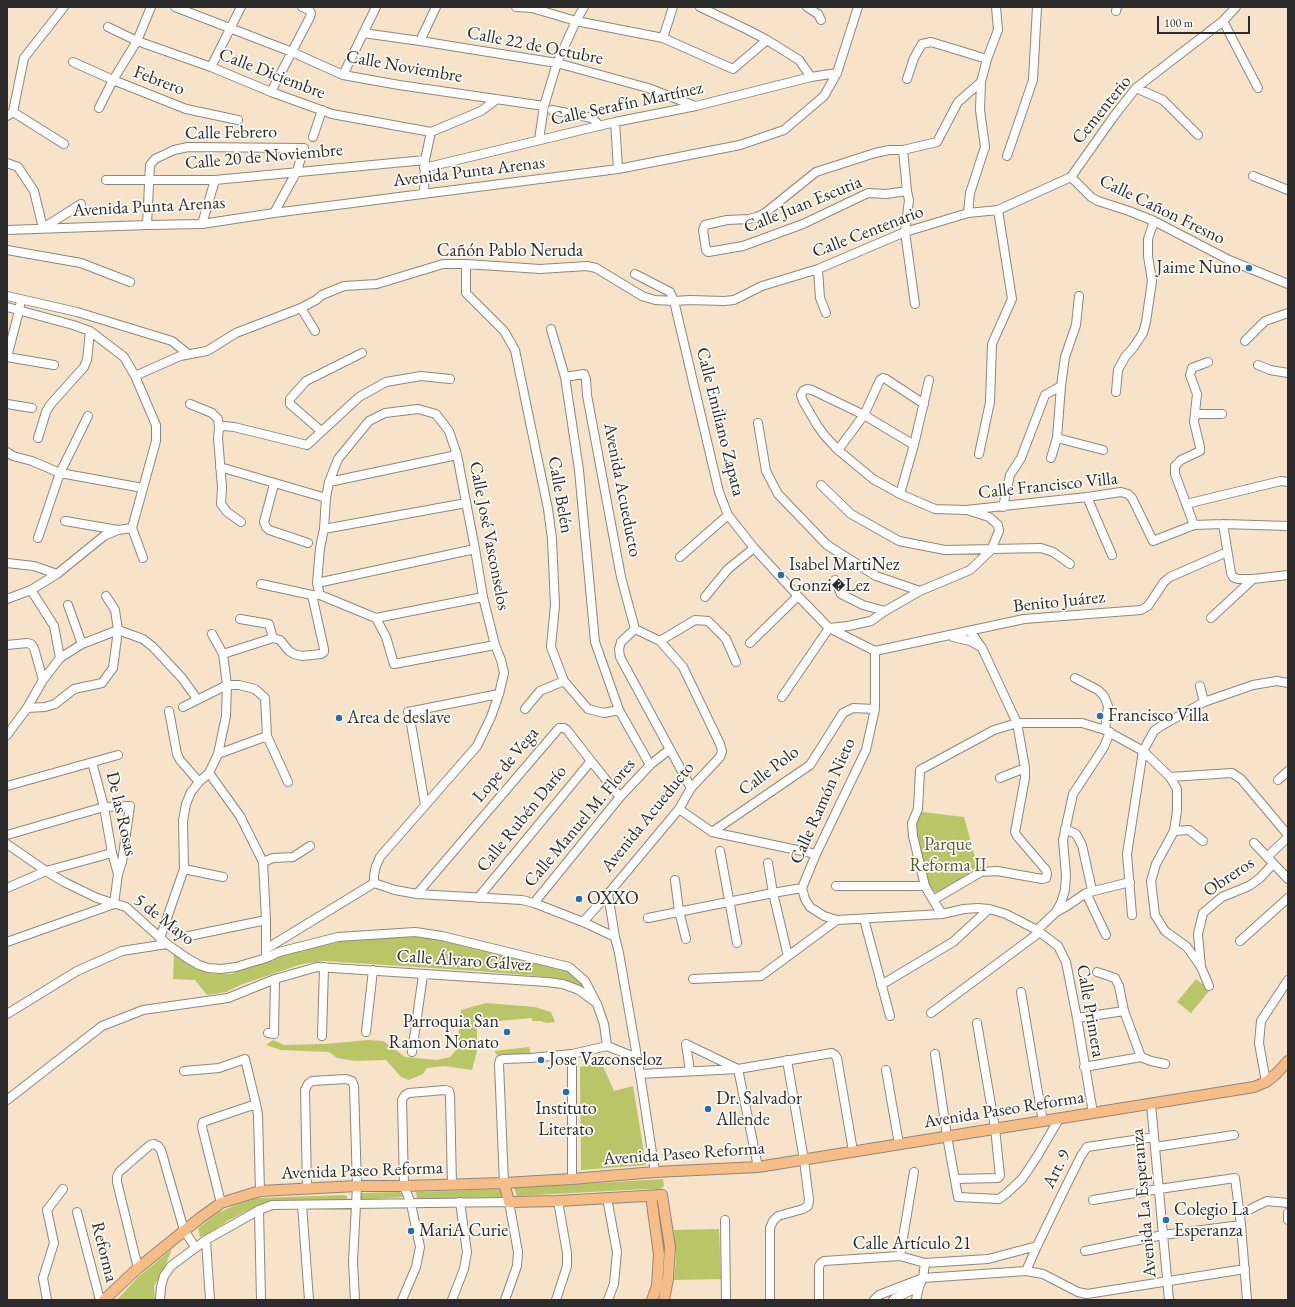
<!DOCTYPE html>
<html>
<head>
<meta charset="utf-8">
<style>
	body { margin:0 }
	#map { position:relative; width:1295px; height:1307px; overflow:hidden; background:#f6e3ca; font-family:"EB Garamond",serif }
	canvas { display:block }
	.frame { position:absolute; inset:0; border:8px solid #2b2b2b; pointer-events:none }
	.scale { position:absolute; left:1157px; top:16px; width:93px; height:18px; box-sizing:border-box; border:2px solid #2b2b2b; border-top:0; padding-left:5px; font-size:12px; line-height:14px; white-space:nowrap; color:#2b2b2b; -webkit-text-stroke:3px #fdfcf7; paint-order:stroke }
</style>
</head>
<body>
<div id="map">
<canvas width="1295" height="1307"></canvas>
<div class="frame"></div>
<div class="scale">100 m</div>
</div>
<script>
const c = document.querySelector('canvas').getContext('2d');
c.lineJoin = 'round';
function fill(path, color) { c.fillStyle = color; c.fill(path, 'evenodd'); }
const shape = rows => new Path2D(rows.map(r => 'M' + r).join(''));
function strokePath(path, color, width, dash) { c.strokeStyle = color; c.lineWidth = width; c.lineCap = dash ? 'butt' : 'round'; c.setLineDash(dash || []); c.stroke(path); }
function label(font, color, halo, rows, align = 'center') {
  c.font = font + ' "EB Garamond",serif'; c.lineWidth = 3.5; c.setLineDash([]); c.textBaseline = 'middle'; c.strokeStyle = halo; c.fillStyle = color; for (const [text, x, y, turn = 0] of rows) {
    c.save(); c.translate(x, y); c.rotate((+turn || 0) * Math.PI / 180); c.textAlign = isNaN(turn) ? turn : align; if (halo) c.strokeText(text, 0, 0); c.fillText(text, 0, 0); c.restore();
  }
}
fill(shape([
	[922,812,964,817,978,868,939,892,935,892,929,886,914,828,919,815],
	[417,933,568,970,581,980,585,989,581,986,560,979,536,976,478,971,324,961,302,964,240,985,226,992,207,995,195,980,173,979,174,951,196,968,213,974,231,974,308,944],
	[1196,979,1210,990,1191,1013,1177,1002],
	[486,1003,535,1007,551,1012,555,1022,546,1023,541,1021,532,1021,532,1018,499,1021,499,1025,491,1026,490,1025,488,1019,477,1022,477,1051,472,1070,444,1066,427,1068,423,1074,409,1080,401,1077,386,1060,355,1061,337,1058,329,1052,281,1050,266,1045,273,1040,284,1045,324,1044,369,1040,383,1041,405,1057,437,1060,450,1057,457,1049,461,1010],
	[529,1047,531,1055,500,1059,494,1051],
	[601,1062,614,1091,633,1086,646,1165,581,1170,580,1067],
	[663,1179,664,1186,659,1190,646,1189,517,1196,514,1188],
	[501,1189,501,1197,417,1199,416,1192],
	[400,1192,405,1197,357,1200,360,1193],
	[343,1195,347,1196,347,1199,345,1200,261,1204,229,1220,206,1235,200,1237,198,1228,218,1213,238,1204,257,1198],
	[719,1229,721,1279,674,1280,676,1260,674,1230],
	[172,1249,164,1269,154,1286,155,1300,117,1300,138,1277]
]), '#b8c668');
const minor = shape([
	[175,7,292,52,343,75,399,85,544,106],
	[516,7,532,8,576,21,663,38,733,69,767,40],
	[700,7,748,30,767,40,799,60,811,77],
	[807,7,818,14,821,20],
	[1116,11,1117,7],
	[1223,21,1258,88],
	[108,27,137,41,211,67,271,92,332,114,431,132],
	[363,33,420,41,557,63,648,88,695,106],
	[663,38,673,7],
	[420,41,436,7],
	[73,62,113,80,186,109,238,120],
	[211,67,241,7],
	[343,75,376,7],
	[907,79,914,58,922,44,931,42,987,59],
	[1136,88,1163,100,1198,135],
	[271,92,310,17,311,13,309,10,302,7],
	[99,108,113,80,137,41,151,7],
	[552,110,592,118,600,126],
	[13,112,64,144],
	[7,116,13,112,24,58,64,7],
	[615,122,618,169],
	[431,132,481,111,497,99],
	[313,137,322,110],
	[539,140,544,106,557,63,576,21,584,7],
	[903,150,907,191,909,200,905,232,915,304],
	[1007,156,1033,80,1037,7],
	[7,163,18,167,34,191,43,228,81,204],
	[424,168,615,122,696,106,811,77,837,73],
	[1253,176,1288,190],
	[1071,177,1091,197,1098,201,1129,211,1154,221,1229,260,1288,284],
	[1071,177,1114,116,1136,88,1223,21,1236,7],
	[106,180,215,180,425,160],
	[907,191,886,194,868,193,803,224,743,246,708,252,706,250,703,230,705,225,727,220,749,219,757,217,765,213,816,172,875,153,889,150,903,150,937,142,958,102,981,82],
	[424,194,425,160,431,132],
	[968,213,970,193,985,147,980,110,981,82,987,59,998,30,996,7],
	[202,224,215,180],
	[147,225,150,165,155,159,174,150,188,147,304,148,297,171,274,213],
	[7,230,147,225,202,224,274,213,618,169,740,145,784,130,824,96,837,73,858,7],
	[7,250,81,263,130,282],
	[466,264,466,293,504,331,515,350,548,509,552,539,555,605,551,647,564,681,588,709,604,713,619,710],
	[818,269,820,298,826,313],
	[635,274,670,292,674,301,719,492,728,515,754,548,798,596,829,628,875,651],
	[7,296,77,312,172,341,188,354],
	[7,307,73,325,90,331,124,357,135,376,156,425,156,441,132,528,143,558],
	[301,308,315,331],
	[551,329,565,377,579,470,595,642,619,710,650,765],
	[1245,341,1265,321,1288,313],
	[7,357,19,311,20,305],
	[7,357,54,365],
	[1258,365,1270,370,1288,373],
	[135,376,180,356,207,351,236,333,301,308,316,300,322,295,344,286,377,284,443,264,466,264,540,269,587,266,596,268,642,296,655,300,674,301,690,300,724,301,734,300,762,286,818,269,905,232,968,213,998,210,1071,177],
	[565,377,584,374,586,379,587,395,621,577,635,629],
	[1116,392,1118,370,1125,357,1133,348,1143,333,1146,322,1152,281,1148,256,1148,239,1154,221],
	[7,404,32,408],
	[190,404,212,413,218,419,219,428,218,438,222,487,221,504,227,512,241,522],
	[1195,414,1222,414],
	[758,423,766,471,778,494,827,545,876,576,920,591],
	[219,428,224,426,234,427,307,445,359,397,386,382,421,376,450,379],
	[321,431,290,404,290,399,306,381,362,353],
	[38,438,46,412,50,405,84,367,87,360,90,331],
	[1057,438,1103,450],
	[914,445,864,415,812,390,807,389,803,391,801,395,803,401,817,425,825,436,838,450,873,479,900,494,935,509,966,510,1087,497,1121,492,1128,494,1132,498,1153,541,1194,525,1223,524,1288,526],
	[838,450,864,415,880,380,883,378,886,379,924,404],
	[7,452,13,456,32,461,60,473,143,488],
	[979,454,990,402,992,344,1012,299,998,210],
	[1051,458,1057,438,1061,386,1065,357,1076,325,1079,296],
	[220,467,326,498],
	[329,482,457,455],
	[274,484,264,522,266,527,269,530,308,543],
	[821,485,851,514,899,541,945,550,1041,548,1053,552,1070,564],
	[900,494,914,445,929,380],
	[1087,497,1112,555],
	[1186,504,1281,481,1288,482],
	[1003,507,1010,475,1021,458,1045,395,1061,386],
	[65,521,118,530],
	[1223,524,1231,573,1233,577,1238,579,1253,579,1288,575],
	[1194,525,1175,474,1175,466,1181,460,1200,451,1200,447,1194,422,1197,394,1190,375,1192,368,1208,362],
	[324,529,466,503],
	[38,538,60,473,88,416],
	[680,557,728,515],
	[7,563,34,566,57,574],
	[835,580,841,594,863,605,885,611],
	[317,583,475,549],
	[261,584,312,595,320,595,376,618,386,637,394,664,495,645],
	[31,590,54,626,60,658],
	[320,595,317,583,320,548,324,529,326,498,329,482,338,459,369,421,385,413,418,409,436,414,449,431,457,455,475,549,483,597,495,645,501,660,504,673,499,694,491,717,477,746,380,857,376,866,374,875,374,883],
	[705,597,728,569,754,548],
	[7,599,31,590,57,574,104,536,118,530,132,528],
	[68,605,82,644],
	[376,618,483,597],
	[1211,618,1253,579],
	[240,619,269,624,273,638],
	[635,629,621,642,619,649,620,657,691,788],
	[118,630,143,639,153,647,182,678,197,699],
	[953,637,970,641,979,646],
	[660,641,695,620,708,621,726,639,736,662],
	[750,643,798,596],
	[7,645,27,643,31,644,34,648,43,680],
	[875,651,1024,619,1141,610,1148,606,1164,582,1170,577,1227,552],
	[223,654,273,638,280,640,289,651,294,654,302,656,321,654,324,652,324,649,312,595],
	[1075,678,1098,690,1104,696,1108,706,1105,730],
	[1200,686,1204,702],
	[782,697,829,628,848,626,871,621,885,611,920,591,970,570,991,550,999,531,998,525,989,517,970,511],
	[183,707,227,685,239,685,255,689,265,698,267,736,288,782],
	[27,708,45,707,55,704,74,689,102,683,113,668,118,630,115,610,106,596],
	[525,709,540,691,564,681],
	[169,711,177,754,180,760,199,782],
	[408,712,499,694],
	[411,724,425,805],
	[7,735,27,708,43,680,60,658,82,644,118,630],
	[218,754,267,736],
	[92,762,104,807,112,853,118,874],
	[209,773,240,816,263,862,266,920,266,958],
	[1170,777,1232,773,1241,779,1288,835],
	[1000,778,1025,768],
	[1278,780,1288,771],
	[7,786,118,755],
	[679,809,712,832,816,854],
	[1065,829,1076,834,1082,845,1092,890],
	[1174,831,1189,830,1203,841],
	[712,832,810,765,843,713,853,708,875,709],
	[7,835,104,807,130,806,122,862,118,874,114,904,7,942],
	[1254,843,1288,879],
	[7,844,46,871,64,882,97,898,126,907,167,944,187,958,199,965,208,968,221,969,236,967,266,958,279,952,338,937,415,932,442,936,569,967,585,981,597,1004,604,1024,607,1046],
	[720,851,737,943],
	[1267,857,1288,837],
	[263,862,273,858,293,857,310,846],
	[768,863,773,893,788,956],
	[184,869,223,877],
	[675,880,679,911,686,939],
	[374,883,395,890,417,894,522,900,534,903,583,922,615,937],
	[836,886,925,886],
	[7,888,46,871,112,853],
	[1086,893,1106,935],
	[417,894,559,728,564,728,567,730,591,761,620,797],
	[608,894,615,937,619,953,640,1074,655,1172],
	[478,898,591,761],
	[933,900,981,872,997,871,1042,879,1046,878,1047,874,1046,870,1017,836,1015,832,1025,778,1025,768,1017,723,982,648,970,631],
	[534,903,620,797,650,765,670,749],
	[1056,912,1067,906,1086,893,1130,882],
	[942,914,933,900,925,886,913,836,912,823,918,809,920,770,994,730,1017,723,1082,723,1105,730,1143,751,1170,777,1177,789,1177,811,1174,831,1156,864,1151,881,1155,915,1165,931,1187,947,1201,967],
	[1132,915,1127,854,1143,751,1154,731,1161,726,1204,702,1253,685,1277,681,1288,683],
	[648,918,773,893,802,888],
	[864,919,890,1016],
	[837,920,824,916,810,907,805,899,802,888,816,854,866,750,875,709,875,651],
	[583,922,608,894,679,809,691,788,720,757,722,751,720,744,683,667,660,641,635,629],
	[1037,930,1056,912,1061,903,1065,890,1066,875,1063,840,1073,794,1104,747,1110,732],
	[189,936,266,920],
	[160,938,184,869,183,821,186,804,191,792,199,782,209,773,218,754,226,716,227,685,223,654,212,634],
	[1240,941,1288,898],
	[266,949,374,883],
	[1097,972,1115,978,1119,986,1124,1011,1141,1057,1151,1061,1165,1064],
	[693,979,761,976,837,920,942,914,964,909,978,908,989,909,1006,914,1037,930,1058,946,1066,962,1077,1018,1093,1113],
	[881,985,953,942,989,909],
	[1209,986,1201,967,1198,934,1203,913,1222,897,1249,886,1260,878,1273,864],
	[1021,992,1043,1122],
	[931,1013,1040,932],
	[7,1014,77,971,122,951,167,944],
	[1077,1018,1124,1011],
	[366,1032,373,970],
	[268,1033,274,1034,275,979],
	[322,1036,324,967],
	[686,1044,738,1069,758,1167],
	[686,1044,690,1071],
	[412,1052,423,975],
	[572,1054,572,1179],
	[935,1054,947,1136,958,1197,999,1199,1007,1193,1022,1179,1038,1155,1059,1119],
	[1084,1067,1141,1057],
	[886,1070,899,1144],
	[184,1071,219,1068,245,1059,256,1104,258,1115,260,1191],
	[640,1074,738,1069,832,1053,835,1055,837,1058,853,1151],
	[1266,1082,1259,1043,1261,1021,1288,980],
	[7,1100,102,1026,143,1010,228,998,275,979,317,967,547,982,563,984,579,990,595,1002],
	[1151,1104,1169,1300],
	[1155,1147,1234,1135],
	[955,1179,998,1178,1000,1176,995,1128,977,1023],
	[504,1183,499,1064,500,1060,504,1059,531,1058,572,1054,607,1046,637,1058],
	[307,1188,305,1090,308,1084,312,1081,346,1079,352,1081,354,1086,357,1186,353,1261,355,1300],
	[607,1198,617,1252,614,1284,608,1300],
	[1093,1200,1159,1189,1235,1178,1241,1225,1247,1300],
	[221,1203,202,1127,203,1122,256,1104],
	[302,1205,309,1300],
	[259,1210,261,1300],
	[77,1212,100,1300],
	[1288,1213,1288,1220],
	[1240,1214,1267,1201,1288,1203],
	[725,1220,726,1300],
	[206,1240,210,1300],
	[1085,1251,1163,1235,1241,1225],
	[900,1256,914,1172],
	[138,1268,117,1182,117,1177,119,1172,150,1145,154,1144,158,1146,161,1150,184,1230,195,1247],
	[1026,1271,1037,1246,1066,1186,1081,1156,1087,1147,1154,1137],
	[47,1300,43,1278,54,1243,47,1210,63,1189],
	[160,1300,161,1287,164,1276,171,1266,206,1240,259,1210,272,1205,509,1202,518,1252,517,1266,505,1300],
	[402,1300,416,1267,420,1247,411,1204,404,1186,402,1100,405,1095,409,1093,445,1090,449,1091,450,1096,452,1185],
	[452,1300,464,1269,467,1252,460,1202],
	[556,1300,567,1266,567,1253,558,1201],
	[770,1300,770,1228,773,1221,778,1216,803,1209,808,1206,809,1200,804,1160,787,1060],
	[819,1300,819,1266,821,1263,824,1261,900,1256,925,1263,988,1259,1037,1246],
	[874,1300,879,1295,923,1278,1026,1271,1043,1274,1078,1292,1087,1294,1245,1269],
	[893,1300,895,1298,919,1287],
	[916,1300,919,1287,923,1278,925,1263]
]);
const major = shape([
	[504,1183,509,1202,558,1201,662,1195,670,1247,668,1279,664,1300],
	[651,1196,659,1255,657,1286,652,1300],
	[104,1300,138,1268,200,1218,221,1203,260,1191,357,1186,404,1186,504,1183,572,1179,655,1172,758,1167,1254,1087,1266,1082,1276,1074,1288,1061]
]);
strokePath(minor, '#90877a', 10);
strokePath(major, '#90877a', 12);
strokePath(minor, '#fff', 8);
strokePath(major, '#f7bd88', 10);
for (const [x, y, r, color] of [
	[1249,268,4,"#1f6fb2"],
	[781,575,4,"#1f6fb2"],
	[1100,716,4,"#1f6fb2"],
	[339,718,4,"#1f6fb2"],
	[579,899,4,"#1f6fb2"],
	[507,1032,4,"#1f6fb2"],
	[541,1060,4,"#1f6fb2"],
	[566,1092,4,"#1f6fb2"],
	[708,1109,4,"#1f6fb2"],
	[1166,1220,4,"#1f6fb2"],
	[411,1231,4,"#1f6fb2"]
]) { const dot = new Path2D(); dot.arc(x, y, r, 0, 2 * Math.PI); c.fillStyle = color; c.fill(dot); strokePath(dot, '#fdfcf7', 1.5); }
label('18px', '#2b2b2b', '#fdfcf7', [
	["Calle 22 de Octubre",535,46,11],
	["Calle Noviembre",404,67,10],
	["Calle Diciembre",272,74,21],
	["Febrero",159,81,21],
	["Calle Serafín Martínez",627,104,-12],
	["Cementerio",1102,110,-51],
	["Calle Febrero",231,133,-1],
	["Calle 20 de Noviembre",264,157,-5],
	["Avenida Punta Arenas",469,172,-7],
	["Calle Juan Escutia",803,205,-22],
	["Avenida Punta Arenas",149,207,-3],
	["Calle Cañon Fresno",1162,210,26],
	["Calle Centenario",868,232,-21],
	["Cañón Pablo Neruda",510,251],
	["Calle Emiliano Zapata",720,422,76],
	["Calle Francisco Villa",1048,486,-6],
	["Avenida Acueducto",622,490,79],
	["Calle Belén",560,495,80],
	["Calle José Vasconselos",489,536,79],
	["Benito Juárez",1059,602,-6],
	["Lope de Vega",506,765,-50],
	["Calle Polo",769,771,-37],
	["Calle Ramón Nieto",823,801,-66],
	["De las Rosas",121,814,77],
	["Avenida Acueducto",648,817,-51],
	["Calle Rubén Darío",522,819,-51],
	["Calle Manuel M. Flores",580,823,-50],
	["Obreros",1229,877,-34],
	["5 de Mayo",164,920,38],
	["Calle Álvaro Gálvez",464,961,4],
	["Calle Primera",1090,1011,80],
	["Avenida Paseo Reforma",1004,1110,-9],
	["Avenida Paseo Reforma",684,1154,-4],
	["Art. 9",1057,1169,-63],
	["Avenida Paseo Reforma",362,1171,-2],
	["Avenida La Esperanza",1144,1203,-95],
	["Calle Artículo 21",912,1244],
	["Reforma",104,1252,76]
]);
label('18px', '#2b2b2b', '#fdfcf7', [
	["Jaime Nuno",1241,268,"right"],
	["Isabel MartiNez",789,565],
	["Gonzi�Lez",789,586],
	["Francisco Villa",1108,716],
	["Area de deslave",347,718],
	["OXXO",587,899],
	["Parroquia San",499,1022,"right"],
	["Ramon Nonato",499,1043,"right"],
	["Jose Vazconseloz",549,1060],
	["Dr. Salvador",716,1099],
	["Allende",716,1120],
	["Instituto",566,1109,"center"],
	["Literato",566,1130,"center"],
	["Colegio La",1174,1210],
	["Esperanza",1174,1231],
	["MariA Curie",419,1231]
], 'left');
label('18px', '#555a3d', '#fdfcf7', [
	["Parque",948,845],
	["Reforma II",948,866]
]);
</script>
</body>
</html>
